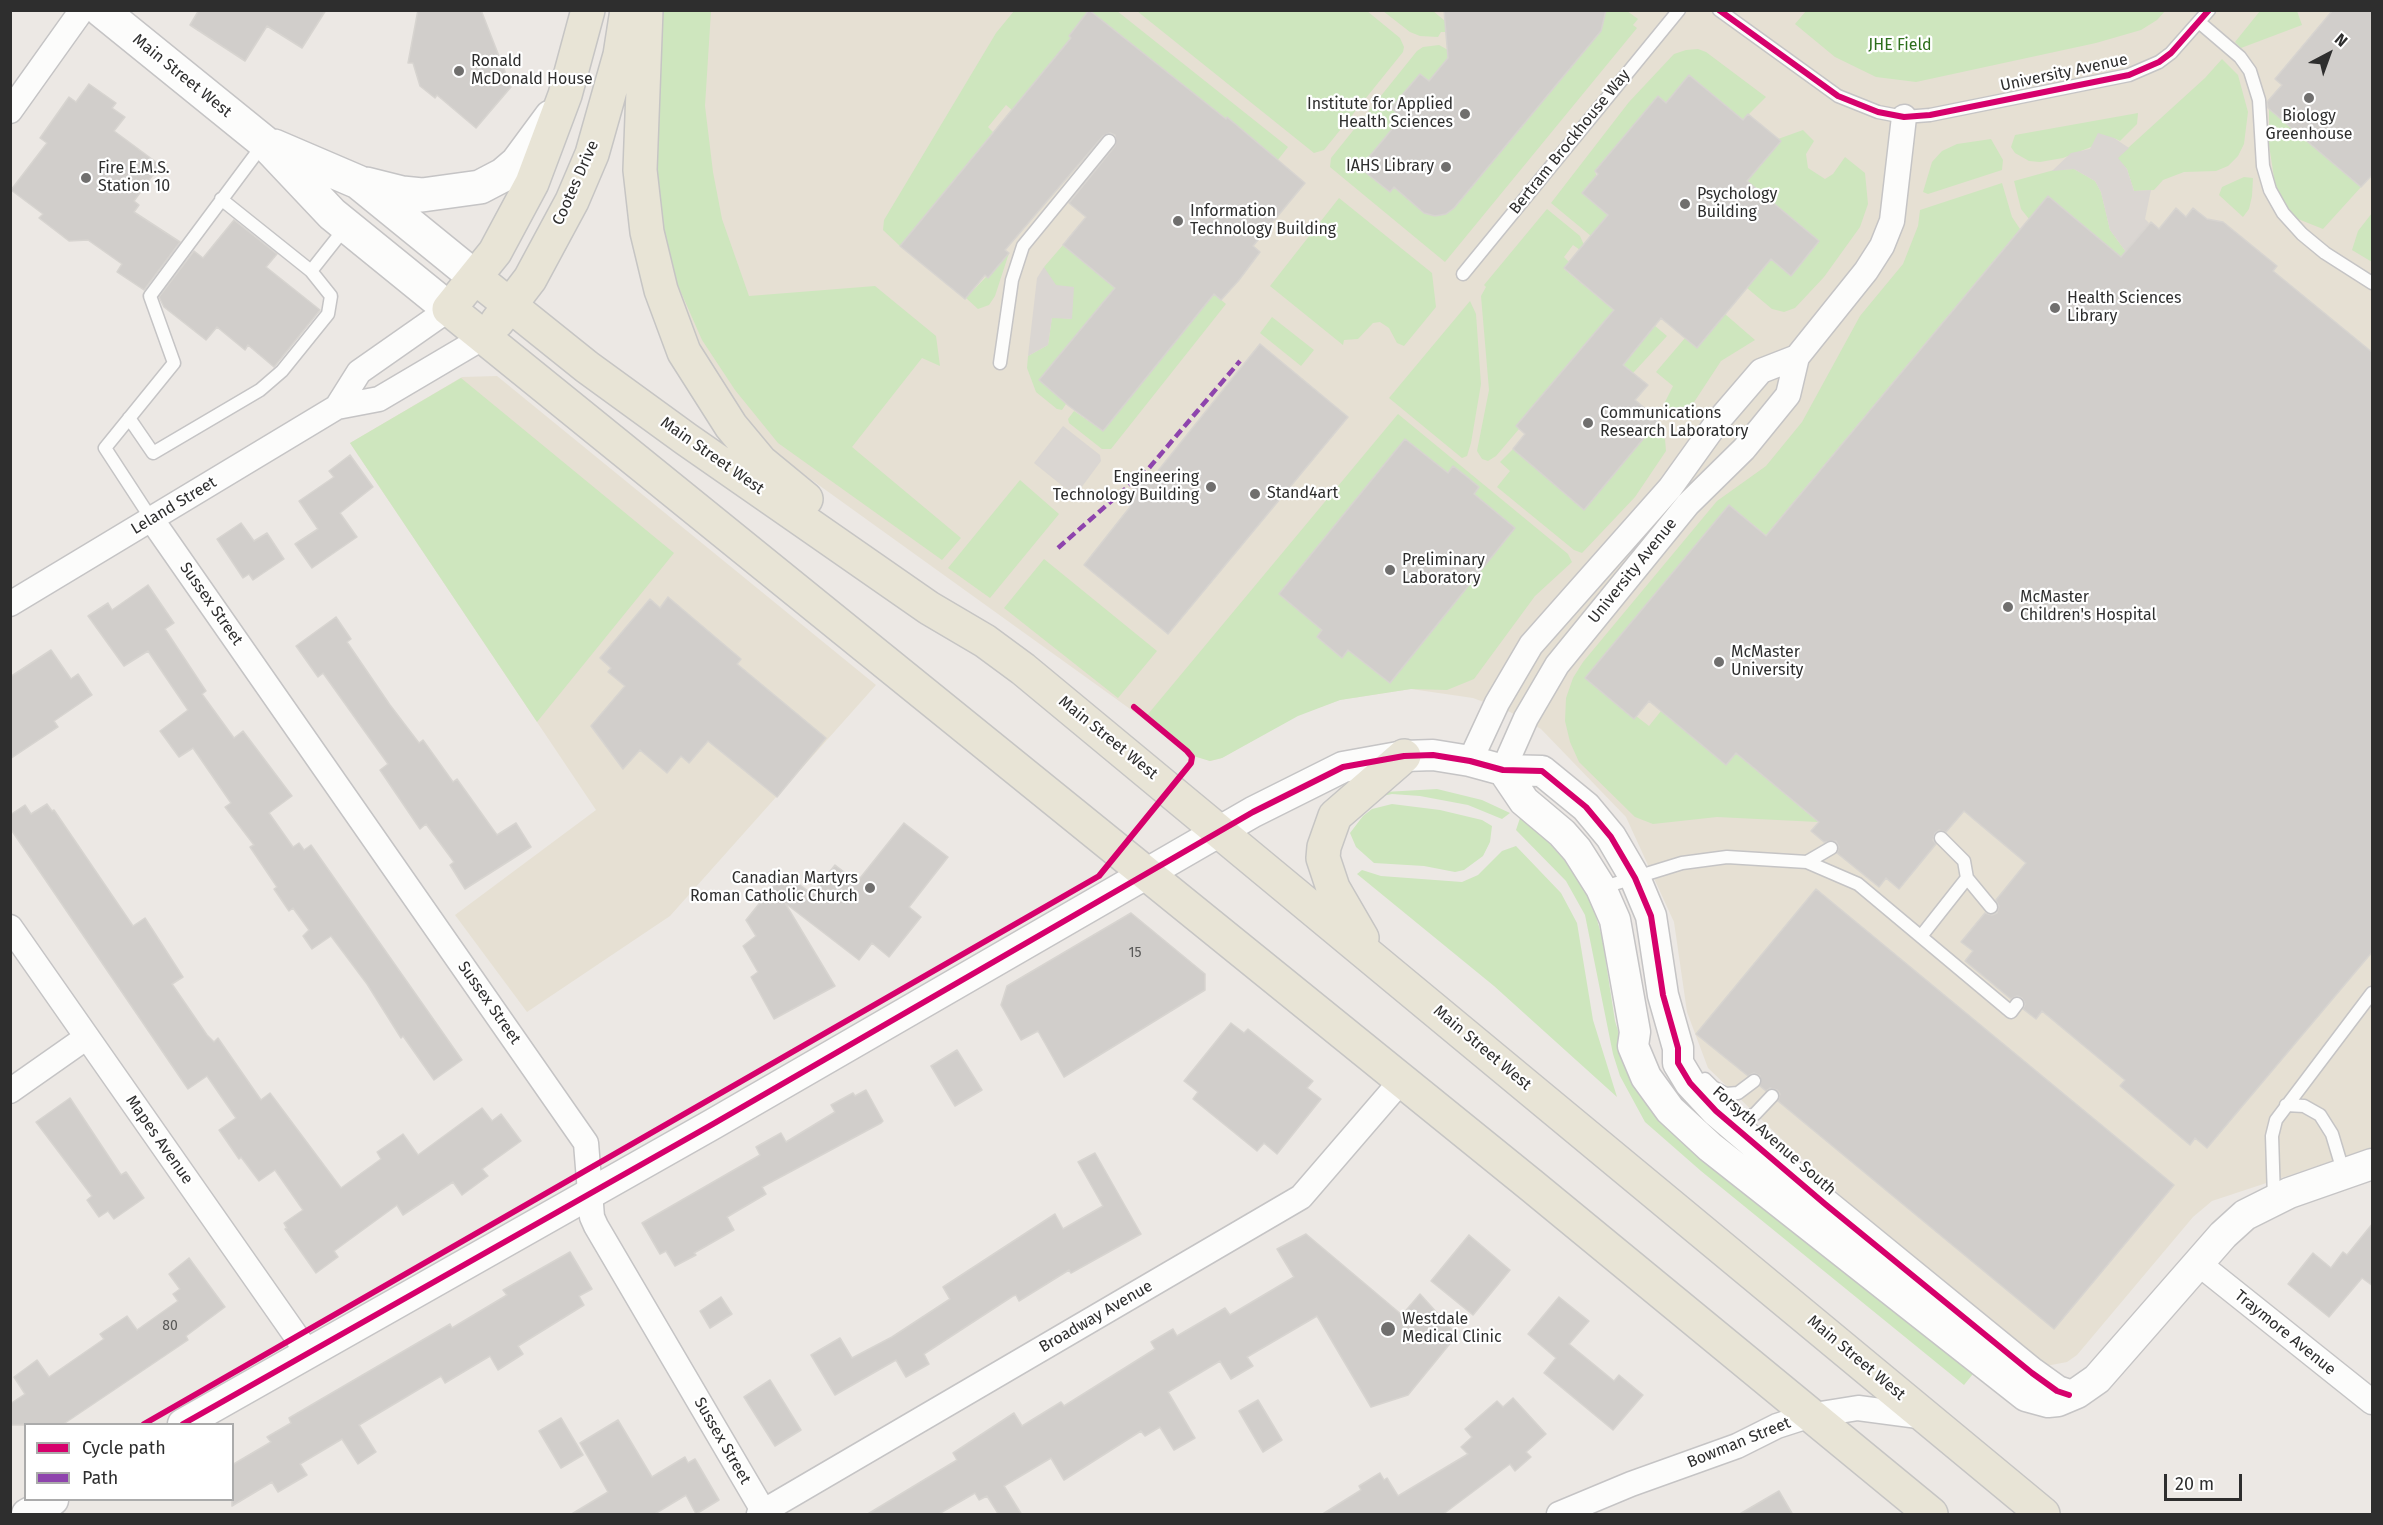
<!DOCTYPE html>
<html>
<head>
<meta charset="utf-8">
<style>
	body { margin:0 }
	#map { position:relative; width:2383px; height:1525px; overflow:hidden; background:#ece8e4; font-family:"Fira Sans",sans-serif }
	canvas { display:block }
	.frame { position:absolute; inset:0; border:12px solid #2e2e2e; pointer-events:none }
	.legend { position:absolute; left:24px; top:1423px; width:210px; height:78px; box-sizing:border-box; background:#fff; border:2px solid #ababab; margin:0; padding:8px 10px; list-style:none; font-size:18px; color:#2e2e2e }
	.legend li { display:flex; align-items:center; gap:12px; height:30px }
	.legend b { width:30px; border:2px solid #ababab }
	.north { position:absolute; left:2299px; top:24px; width:60px; height:60px; -webkit-text-stroke:4px #fff; paint-order:stroke; rotate:41deg; font-size:16px; font-weight:700; line-height:24px; text-align:center; color:#2e2e2e }
	.north::after { content:''; display:block; margin:auto; width:21px; height:27px; background:#2e2e2e; clip-path:polygon(50% 0,100% 100%,50% 72%,0 100%) }
	.scale { position:absolute; left:2164px; top:1474px; width:78px; height:27px; box-sizing:border-box; border:3px solid #2e2e2e; border-top:0; padding-left:8px; font-size:18px; line-height:21px; white-space:nowrap; color:#2e2e2e; -webkit-text-stroke:4px #fff; paint-order:stroke }
</style>
</head>
<body>
<div id="map">
<canvas width="2383" height="1525"></canvas>
<div class="frame"></div>
<ul class="legend">
<li><b style="height:8px;background:#d6006c"></b>Cycle path</li>
<li><b style="height:8px;background:#8e44ad"></b>Path</li>
</ul>
<div class="north">N</div>
<div class="scale">20 m</div>
</div>
<script>
const c = document.querySelector('canvas').getContext('2d');
c.lineJoin = 'round';
function fill(path, color) { c.fillStyle = color; c.fill(path, 'evenodd'); }
const shape = rows => new Path2D(rows.map(r => 'M' + r).join(''));
function strokePath(path, color, width, dash) { c.strokeStyle = color; c.lineWidth = width; c.lineCap = dash ? 'butt' : 'round'; c.setLineDash(dash || []); c.stroke(path); }
function label(font, color, halo, rows, align = 'center') {
  c.font = font + ' "Fira Sans",sans-serif'; c.lineWidth = 4.5; c.setLineDash([]); c.textBaseline = 'middle'; c.strokeStyle = halo; c.fillStyle = color; for (const [text, x, y, turn = 0] of rows) {
    c.save(); c.translate(x, y); c.rotate((+turn || 0) * Math.PI / 180); c.textAlign = isNaN(turn) ? turn : align; if (halo) c.strokeText(text, 0, 0); c.fillText(text, 0, 0); c.restore();
  }
}
fill(shape([
	[654,11,2372,11,2372,1148,2212,1201,2193,1217,2077,1355,2067,1362,2046,1366,1870,1224,1708,1068,1687,1012,1674,922,1626,817,1541,729,1510,712,1473,698,1411,689,1340,700,1298,715,1222,758,1210,761,1187,754,1144,719,777,455,751,427,693,340,673,291],
	[497,376,876,685,670,916,527,1012,455,915,596,810,350,443,462,377]
]), '#e6e0d3');
fill(shape([
	[654,11,711,11,705,106,713,172,722,219,749,296,875,286,936,336,940,366,922,358,852,447,961,538,942,560,778,443,735,390,702,340,680,290,673,291,651,195],
	[1014,11,1089,11,1069,35,1076,41,1064,47,1012,110,1006,105,988,127,993,132,900,246,883,230,884,220,996,33],
	[1090,11,1117,11,1288,147,1277,161,1227,117,1226,119],
	[1137,11,1367,11,1400,38,1404,47,1403,52,1324,150,1314,153],
	[1383,11,1433,11,1445,21,1447,32,1441,32,1438,37,1420,36,1410,32],
	[1601,11,1627,11,1638,19,1633,25,1637,28,1445,262,1330,167,1331,158,1417,51,1423,47,1439,45,1448,50,1450,56,1429,81,1391,108,1402,117,1361,168,1390,192,1394,187,1424,213,1435,216,1446,214,1454,208,1601,31,1604,19],
	[1806,11,1806,10,2165,11,2157,20,2141,30,2096,43,1916,82,1876,77,1835,57,1795,24],
	[2260,11,2297,11,2302,25,2241,48,2235,42],
	[1698,49,1706,52,1766,97,1743,120,1689,76,1666,103,1658,96,1595,171,1608,215,1591,236,1551,203,1629,102,1674,54,1686,50],
	[2222,59,2238,75,2248,112,2244,144,2238,156,2228,166,2216,171,2184,172,2163,180,2154,190,2134,191,2127,169,2117,158,2205,78],
	[2269,109,2361,187,2323,229,2293,217,2275,184,2269,145],
	[2138,113,2137,124,2120,141,2114,138,2063,158,2040,162,2029,161,2015,153,2011,147,2015,135],
	[1803,130,1814,141,1806,154,1808,168,1825,179,1833,174,1845,157,1865,173,1868,204,1860,227,1824,277,1795,308,1784,312,1772,309,1747,288,1764,268,1761,265,1767,256,1791,275,1819,242,1747,181,1781,141,1778,139],
	[1991,139,2003,160,2002,170,1928,194,1923,192,1932,162,1942,151,1957,144],
	[2074,169,2095,181,2101,192,2110,230,2126,252,2121,257,2048,197,2029,219,2021,209,2014,181,2054,170],
	[2244,177,2253,178,2252,196,2249,209,2243,217,2219,195,2222,187],
	[2002,183,2012,217,2020,229,1766,535,1729,505,1636,716,1649,726,1661,711,1736,753,1818,822,1717,817,1653,824,1635,817,1579,762,1570,742,1565,721,1566,698,1573,678,1583,662,1717,501,1766,466,1802,422,1860,316,1903,264,1918,226,1920,210],
	[1339,198,1432,273,1436,307,1404,346,1397,343,1389,328,1380,322,1373,323,1358,339,1344,340,1343,345,1270,286],
	[1547,209,1580,236,1584,245,1580,250,1573,245,1564,257,1569,262,1564,269,1645,336,1655,326,1667,336,1633,373,1590,338,1516,426,1519,429,1496,456,1488,461,1482,459,1477,451,1489,390,1481,296,1486,287,1484,285],
	[2372,213,2372,262,2352,250,2358,231],
	[1063,245,1115,288,1040,380,1061,398,1066,404,1062,410,1057,409,1036,392,1027,368,1028,356,1048,345,1052,317,1071,319,1044,267],
	[1009,253,995,296,989,305,978,309,966,298],
	[1214,294,1226,304,1111,449,1102,449,1069,423,1068,419,1074,411,1103,431],
	[1470,301,1476,314,1481,384,1471,443,1467,456,1462,458,1389,398],
	[1725,314,1755,340,1721,361,1683,419,1664,404,1673,386,1656,372,1685,338,1697,348],
	[1272,317,1314,350,1301,366,1260,333],
	[461,378,674,553,537,722,350,443],
	[1398,414,1568,554,1572,562,1535,596,1474,679,1447,690,1411,689,1340,700,1298,716,1222,758,1210,761,1187,754,1144,719],
	[1655,425,1665,439,1666,451,1635,497,1582,553,1574,550,1497,487,1510,471,1500,462,1513,449,1584,510],
	[1020,480,1059,514,990,598,948,568],
	[1044,559,1157,651,1118,698,1004,608],
	[1437,789,1482,800,1510,813,1502,819,1468,805,1420,796,1392,794,1373,798,1385,792],
	[1392,804,1440,810,1482,820,1492,826,1490,842,1483,856,1464,870,1455,872,1424,866,1374,863,1356,847,1350,833,1363,816,1372,809],
	[1520,818,1543,836,1572,869,1593,906,1602,937,1615,1021,1624,1050,1977,1369,1964,1385,1701,1171,1645,1122,1620,1076,1613,1054,1585,915,1566,881,1516,830],
	[1516,846,1561,893,1577,923,1593,1020,1617,1097,1494,986,1357,874,1362,870,1381,876,1462,882,1478,875,1502,851]
]), '#cee6be');
fill(shape([
	[2098,133,2114,138,2129,148,2118,158,2127,169,2134,191,2151,190,2145,219,2149,223,2126,252,2110,230,2101,192,2095,181,2074,169,2052,171,2071,153,2090,149],
	[1044,267,1056,285,1074,287,1072,319,1052,318,1048,345,1028,356,1037,278],
	[1063,426,1100,455,1101,461,1078,492,1070,492,1034,463]
]), '#dad6d2');
const building = shape([
	[199,10,326,10,302,48,267,26,245,61,190,25,199,10],
	[418,10,481,10,511,87,476,128,437,95,435,98,420,86,413,63,408,63,418,10],
	[1089,10,1226,119,1227,117,1305,183,1253,246,1260,252,1239,280,1221,300,1214,294,1103,431,1069,406,1039,380,1115,288,1063,245,1086,217,1069,203,1115,146,1115,135,1110,133,1103,136,1005,250,1009,253,988,278,985,275,965,299,900,246,1071,38,1069,36,1089,10],
	[1444,10,1606,10,1601,31,1454,208,1446,214,1435,216,1424,213,1394,187,1390,192,1360,168,1402,117,1391,108,1420,74,1429,81,1448,58,1444,10],
	[2333,10,2373,10,2373,174,2361,187,2268,108,2267,102,2282,85,2275,79,2333,10],
	[1689,75,1743,120,1748,114,1781,141,1747,181,1819,241,1791,276,1771,259,1697,348,1661,318,1623,365,1648,385,1635,400,1659,420,1584,510,1513,449,1525,434,1516,426,1614,310,1564,268,1608,215,1582,193,1598,174,1595,171,1658,96,1666,103,1689,75],
	[89,84,116,103,112,108,125,117,114,131,160,165,134,201,139,205,134,212,180,242,144,290,117,272,122,264,88,240,69,241,39,218,43,214,11,190,47,143,40,138,69,97,76,102,89,84],
	[2048,196,2121,257,2151,222,2159,229,2176,208,2186,217,2193,208,2207,219,2223,222,2277,266,2273,271,2373,353,2373,951,2207,1148,2195,1138,2190,1145,2120,1086,2125,1080,2042,1011,2036,1019,2023,1009,2025,1004,2022,998,2017,996,2011,999,1965,961,1973,951,1961,942,1985,913,1992,915,1997,913,1999,906,1996,900,2026,863,1964,811,1946,832,1939,830,1935,833,1933,840,1936,844,1899,889,1886,878,1879,887,1837,853,1839,847,1836,841,1824,842,1811,831,1819,822,1736,753,1726,765,1649,701,1634,719,1585,678,1729,505,1766,536,2048,196],
	[234,220,277,254,266,267,320,310,274,367,248,345,245,350,217,327,206,340,164,307,159,297,194,251,203,258,234,220],
	[1260,344,1348,417,1168,634,1084,565,1130,507,1130,497,1136,485,1149,482,1260,344],
	[1405,439,1448,473,1453,466,1466,476,1479,487,1474,494,1515,528,1390,683,1348,650,1342,658,1317,637,1322,630,1279,594,1405,439],
	[350,455,373,487,340,513,357,537,312,568,295,544,318,529,299,501,334,477,329,471,350,455],
	[241,523,254,541,267,533,284,559,253,580,249,574,243,578,217,539,241,523],
	[148,585,174,623,165,629,206,691,202,694,234,738,243,731,292,796,269,813,293,847,299,843,304,850,311,845,462,1060,434,1080,403,1036,401,1038,367,984,331,936,312,949,303,936,309,930,293,908,289,911,274,889,277,887,250,847,254,845,225,807,231,803,193,748,179,757,160,731,188,710,148,651,124,666,88,616,108,603,112,610,148,585],
	[668,597,741,659,737,664,826,738,777,797,708,741,689,763,681,756,667,773,640,750,623,769,591,726,625,686,608,672,611,668,600,658,650,599,660,608,668,597],
	[336,617,351,639,347,642,390,705,419,743,423,740,453,782,457,779,497,835,516,823,531,847,465,889,450,865,454,862,426,824,420,829,380,770,388,764,323,673,318,677,296,646,336,617],
	[51,650,71,679,78,674,92,695,54,721,58,727,10,759,10,677,51,650],
	[47,804,52,811,54,810,133,926,145,918,183,977,172,984,207,1035,214,1042,218,1038,261,1100,270,1093,341,1188,381,1159,377,1152,403,1134,418,1155,482,1108,492,1121,501,1114,521,1141,482,1169,488,1176,462,1195,453,1182,403,1215,397,1205,334,1251,338,1257,316,1273,285,1229,287,1228,284,1223,303,1210,275,1170,259,1181,241,1157,239,1159,219,1130,236,1118,207,1076,188,1089,10,828,10,815,25,805,31,814,47,804],
	[904,823,948,857,909,907,921,917,889,957,872,943,859,960,785,903,835,986,774,1019,751,977,758,972,743,946,756,936,746,920,784,873,812,894,835,865,857,882,904,823],
	[1816,889,2174,1185,2054,1329,1778,1101,1780,1094,1777,1090,1770,1088,1766,1091,1760,1086,1760,1076,1754,1073,1748,1076,1696,1034,1816,889],
	[1131,913,1205,974,1205,990,1064,1077,1038,1031,1021,1040,1001,1005,1007,986,1131,913],
	[1231,1023,1244,1033,1248,1029,1313,1081,1307,1088,1321,1099,1277,1154,1264,1143,1257,1151,1193,1099,1198,1092,1184,1081,1231,1023],
	[957,1050,982,1090,955,1106,931,1066,957,1050],
	[866,1090,883,1121,881,1123,762,1187,766,1194,727,1217,734,1230,694,1253,696,1255,675,1266,666,1251,660,1254,642,1223,760,1155,756,1147,781,1133,786,1142,835,1112,831,1105,853,1093,855,1096,866,1090],
	[70,1098,121,1175,126,1172,144,1198,114,1219,108,1211,99,1217,87,1200,92,1196,36,1122,70,1098],
	[1095,1153,1141,1234,1071,1273,1069,1270,1019,1301,1016,1295,1013,1296,924,1354,929,1364,906,1377,896,1360,835,1395,811,1355,840,1338,852,1358,892,1337,950,1299,943,1287,1055,1214,1063,1229,1103,1206,1078,1162,1095,1153],
	[2373,1223,2373,1286,2362,1278,2329,1317,2288,1284,2313,1253,2331,1268,2343,1252,2347,1255,2373,1223],
	[1306,1234,1402,1315,1420,1294,1457,1335,1408,1395,1371,1407,1317,1316,1247,1357,1253,1366,1231,1379,1220,1361,1168,1392,1195,1438,1174,1450,1160,1427,1145,1436,1141,1431,1064,1480,1051,1458,1004,1486,1022,1515,999,1515,987,1496,979,1500,975,1493,937,1515,866,1515,957,1460,953,1453,1014,1413,1022,1426,1061,1402,1064,1406,1155,1349,1151,1342,1173,1329,1177,1336,1225,1308,1230,1315,1294,1277,1277,1249,1306,1234],
	[1469,1235,1510,1270,1473,1315,1431,1281,1469,1235],
	[570,1252,592,1289,579,1296,584,1305,518,1346,523,1354,498,1370,490,1356,445,1383,441,1376,359,1425,376,1452,358,1464,342,1439,300,1464,307,1475,278,1492,272,1482,232,1506,232,1465,271,1442,267,1437,291,1423,289,1418,450,1324,452,1328,507,1295,503,1290,570,1252],
	[189,1258,225,1307,186,1336,188,1340,62,1425,10,1425,10,1404,25,1394,14,1377,37,1360,49,1377,104,1339,100,1334,127,1316,137,1330,178,1301,173,1294,180,1289,169,1274,189,1258],
	[721,1297,732,1314,710,1328,700,1311,721,1297],
	[1559,1297,1589,1321,1569,1344,1614,1381,1619,1375,1643,1395,1613,1430,1544,1373,1556,1358,1528,1334,1559,1297],
	[770,1380,801,1430,775,1446,744,1397,770,1380],
	[1513,1398,1546,1434,1526,1452,1531,1457,1515,1471,1510,1464,1442,1515,1321,1515,1361,1490,1359,1486,1380,1473,1384,1480,1387,1478,1398,1496,1468,1454,1461,1447,1472,1437,1465,1429,1497,1401,1503,1407,1513,1398],
	[1258,1400,1282,1440,1263,1452,1239,1411,1258,1400],
	[561,1418,583,1455,561,1468,539,1431,561,1418],
	[618,1420,652,1477,685,1457,688,1463,695,1459,719,1500,696,1514,686,1495,653,1515,570,1515,608,1492,580,1443,618,1420],
	[1779,1491,1793,1515,1738,1515,1779,1491]
]);
fill(building, '#d1cecb');
strokePath(building, '#d7d4d0', 1.5);
const service = shape([
	[1719,10,1838,96,1878,112,1904,117,1930,115,2129,75,2159,62,2171,53,2209,10],
	[2199,22,2240,57,2250,71,2259,100,2263,166,2270,190,2283,213,2302,234,2325,253,2372,283],
	[221,199,311,271,345,228],
	[1463,274,1679,10],
	[1000,363,1012,280,1023,246,1109,141],
	[129,418,153,453,260,390,282,371,328,314,331,296,311,271],
	[152,520,105,448,174,363,150,296,264,143],
	[1807,862,1831,848],
	[1967,878,1991,907],
	[1601,888,1682,863,1727,857,1807,862,1858,884,2011,1012,2017,1004],
	[1922,935,1967,878,1964,861,1941,838],
	[1705,1079,1713,1087,1726,1094,1738,1093,1754,1081],
	[2286,1105,2304,1106,2320,1115,2332,1134,2344,1174],
	[1734,1123,1755,1114,1772,1096],
	[2274,1198,2272,1136,2276,1120,2372,993]
]);
const minor = shape([
	[10,111,82,10],
	[337,407,359,372,449,309],
	[152,520,586,1143,592,1217,596,1226,765,1514],
	[10,604,337,407,379,399,484,337],
	[1470,761,1497,703,1531,645,1670,488,1718,421,1761,371,1797,357],
	[1503,770,1526,718,1557,665,1688,504,1744,449,1788,395,1797,357,1866,271,1882,246,1892,221,1904,117],
	[10,927,308,1353],
	[10,1091,87,1037],
	[2198,1263,2372,1402],
	[759,1514,1301,1197,1401,1081],
	[1559,1514,1631,1484,1737,1446,1777,1426,1808,1416,1858,1408,1926,1417]
]);
const tertiary = shape([
	[1503,770,1524,801,1562,833,1577,850,1601,888,1615,920,1635,1032,1633,1046,1646,1077,1670,1110,1710,1147,2026,1396,2048,1402,2058,1401,2077,1393,2097,1379,2223,1235,2245,1215,2289,1193,2372,1164],
	[183,1424,713,1124,1253,812,1343,767,1404,756,1433,755,1470,761,1503,770,1542,771,1586,807,1611,837,1635,878,1651,916,1663,995,1678,1048,1678,1063,1690,1083,1716,1111,1825,1204,2032,1373,2057,1391,2069,1395],
	[27,1514,53,1500]
]);
const secondary = shape([
	[101,10,264,142,332,214,449,309],
	[274,146,358,182,476,278],
	[366,184,402,193,422,195,480,187,503,175,517,163,551,117]
]);
const primary = shape([
	[588,10,565,95,532,183,495,252,449,309,1531,1185,1931,1514],
	[646,10,640,170,647,232,661,290,684,352,731,426,761,462,806,499],
	[476,278,587,367,686,439,929,608,985,641,1023,669,2043,1514],
	[497,322,530,279,572,201,592,154,620,55,627,10],
	[1362,938,1333,888,1323,858,1324,847,1335,816,1404,756]
]);
strokePath(service, '#c5c4c5', 15);
strokePath(minor, '#c5c4c5', 27);
strokePath(tertiary, '#c5c4c5', 33);
strokePath(secondary, '#c5c4c5', 36);
strokePath(primary, '#c6c5c4', 36);
strokePath(service, '#fcfcfb', 12);
strokePath(minor, '#fcfcfb', 24);
strokePath(tertiary, '#fcfcfb', 30);
strokePath(secondary, '#fcfcfb', 33);
strokePath(primary, '#e8e4d6', 33);
strokePath(shape([
	[1058,548,1149,468,1240,361]
]), '#8e44ad', 4.5, [9, 4.5]);
strokePath(shape([
	[1719,10,1838,96,1878,112,1904,117,1930,115,2129,75,2159,62,2171,53,2209,10],
	[144,1424,1099,876,1191,763,1192,757,1187,751,1134,707],
	[183,1424,713,1124,1253,812,1343,767,1404,756,1433,755,1470,761,1503,770,1542,771,1586,807,1611,837,1635,878,1651,916,1663,995,1678,1048,1678,1063,1690,1083,1716,1111,1825,1204,2032,1373,2057,1391,2069,1395]
]), '#d6006c', 6);
for (const [x, y, r, color] of [
	[459,71,6,"#706f6e"],
	[2309,98,6,"#706f6e"],
	[1465,114,6,"#706f6e"],
	[1446,167,6,"#706f6e"],
	[86,178,6,"#706f6e"],
	[1685,204,6,"#706f6e"],
	[1178,221,6,"#706f6e"],
	[2055,308,6,"#706f6e"],
	[1588,423,6,"#706f6e"],
	[1211,487,6,"#706f6e"],
	[1255,494,6,"#706f6e"],
	[1390,570,6,"#706f6e"],
	[2008,607,6,"#706f6e"],
	[1719,662,6,"#706f6e"],
	[870,888,6,"#706f6e"],
	[1388,1329,8,"#706f6e"]
]) { const dot = new Path2D(); dot.arc(x, y, r, 0, 2 * Math.PI); c.fillStyle = color; c.fill(dot); strokePath(dot, '#fff', 2); }
label('14px', '#585857', null, [
	["15",1135,953],
	["80",170,1326]
]);
label('16px', '#2c6e1b', '#fff', [
	["JHE Field",1900,46]
]);
label('16px', '#2e2e2e', '#fff', [
	["Ronald",471,62],
	["McDonald House",471,80],
	["Institute for Applied",1453,105,"right"],
	["Health Sciences",1453,123,"right"],
	["Biology",2309,117,"center"],
	["Greenhouse",2309,135,"center"],
	["IAHS Library",1434,167,"right"],
	["Fire E.M.S.",98,169],
	["Station 10",98,187],
	["Psychology",1697,195],
	["Building",1697,213],
	["Information",1190,212],
	["Technology Building",1190,230],
	["Health Sciences",2067,299],
	["Library",2067,317],
	["Communications",1600,414],
	["Research Laboratory",1600,432],
	["Engineering",1199,478,"right"],
	["Technology Building",1199,496,"right"],
	["Stand4art",1267,494],
	["Preliminary",1402,561],
	["Laboratory",1402,579],
	["McMaster",2020,598],
	["Children's Hospital",2020,616],
	["McMaster",1731,653],
	["University",1731,671],
	["Canadian Martyrs",858,879,"right"],
	["Roman Catholic Church",858,897,"right"],
	["Westdale",1402,1320],
	["Medical Clinic",1402,1338]
], 'left');
label('16px', '#2e2e2e', '#fff', [
	["University Avenue",2064,73,-12],
	["Main Street West",182,76,39],
	["Bertram Brockhouse Way",1570,142,-51],
	["Cootes Drive",576,183,-66],
	["Main Street West",712,456,35],
	["Leland Street",174,506,-31],
	["University Avenue",1633,571,-51],
	["Sussex Street",211,604,55],
	["Main Street West",1108,738,39],
	["Sussex Street",489,1003,55],
	["Main Street West",1482,1048,40],
	["Mapes Avenue",159,1140,55],
	["Forsyth Avenue South",1774,1141,41],
	["Broadway Avenue",1096,1317,-30],
	["Traymore Avenue",2285,1333,39],
	["Main Street West",1856,1358,40],
	["Sussex Street",722,1441,60],
	["Bowman Street",1739,1443,-22]
]);
</script>
</body>
</html>
